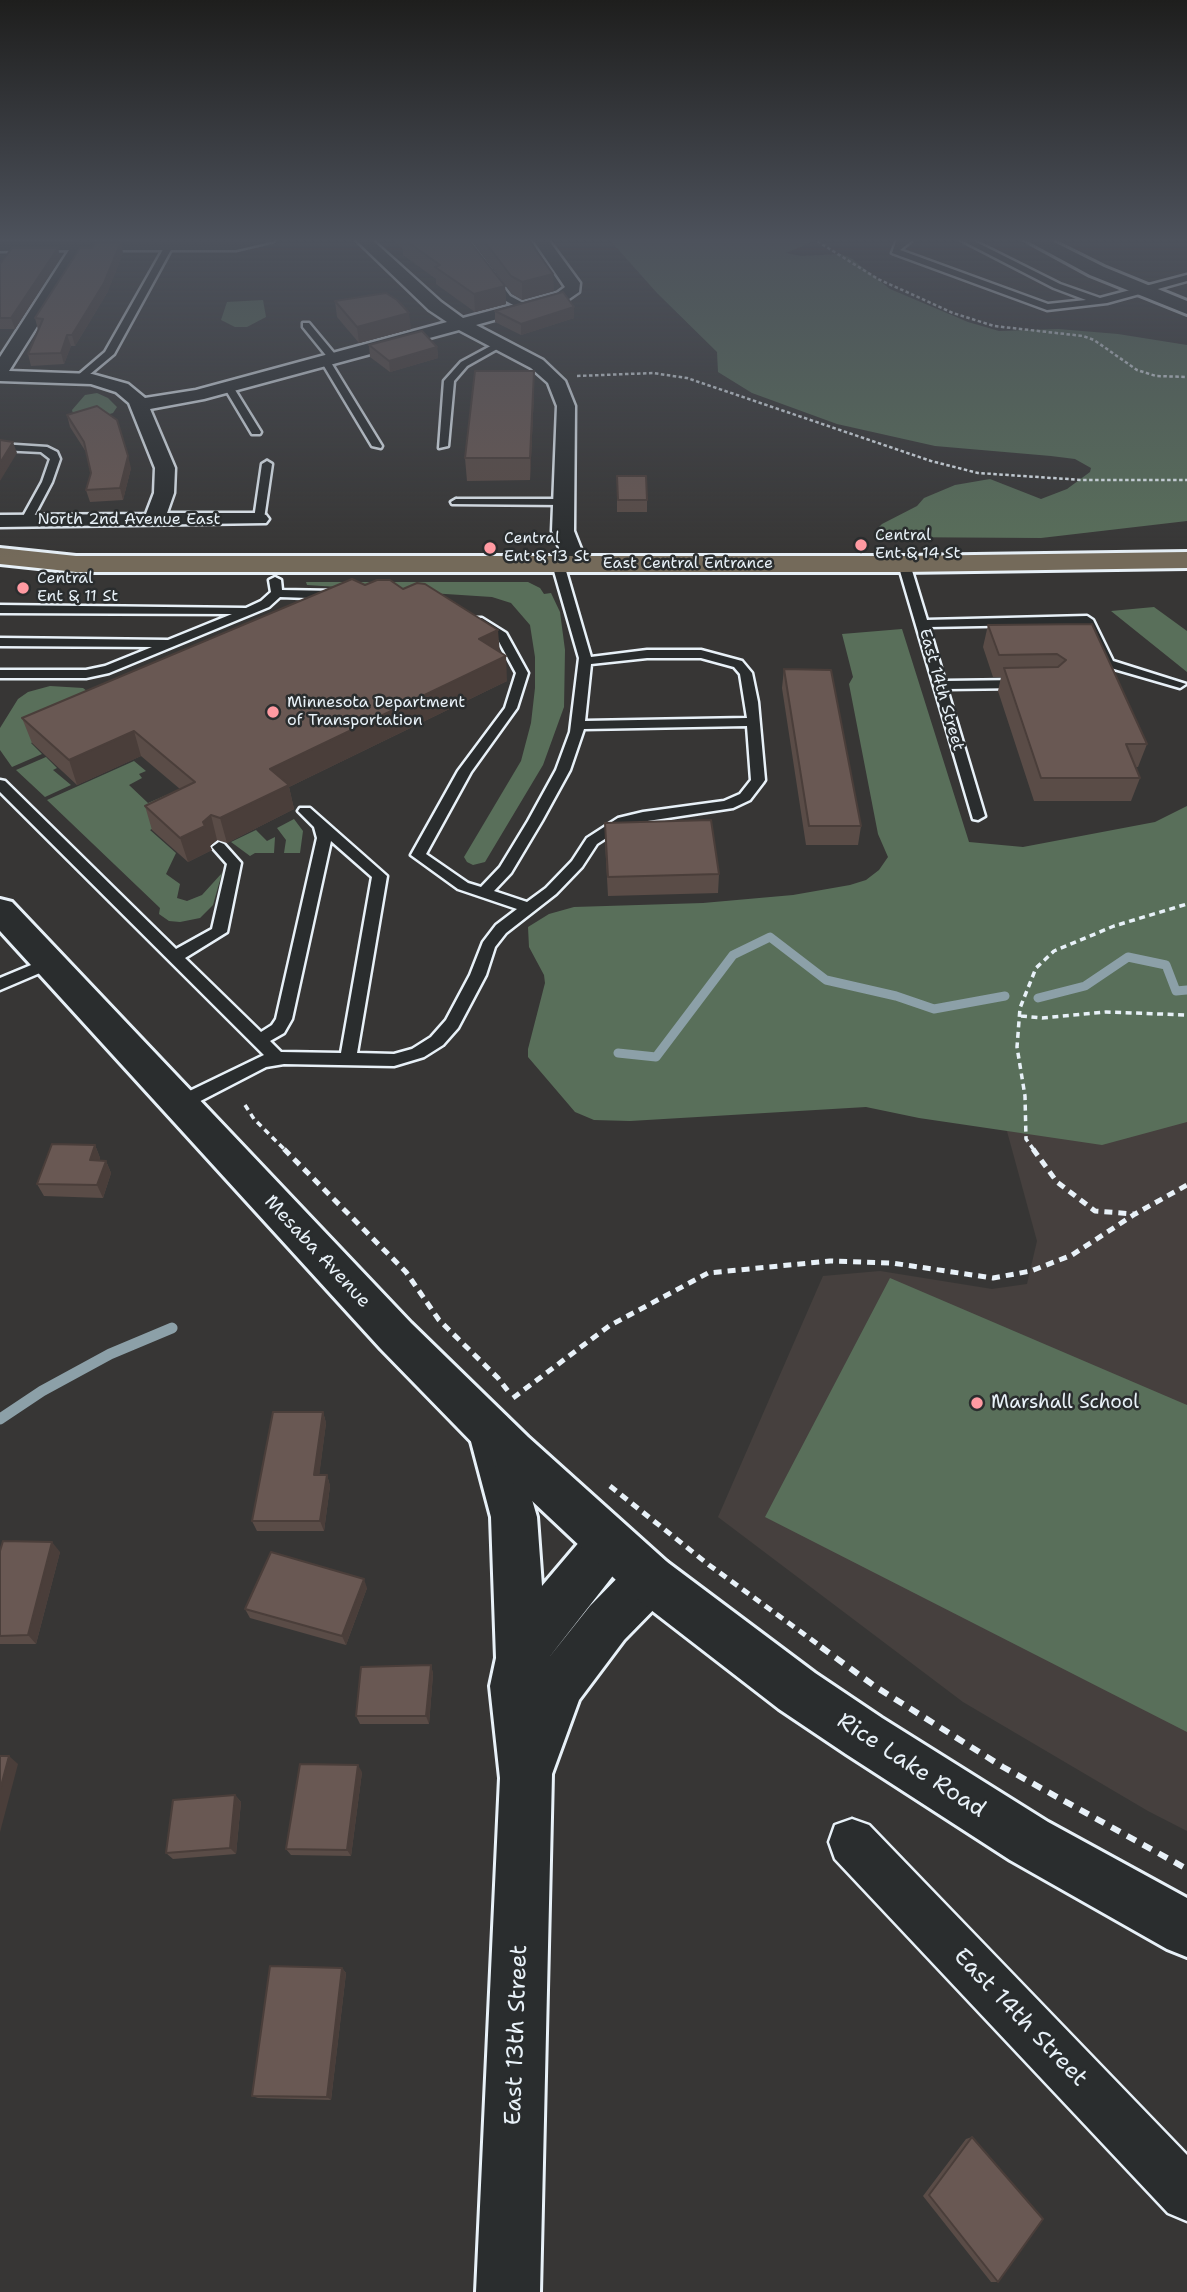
<!DOCTYPE html>
<html>
<head>
<meta charset="utf-8">
<style>
	body { margin:0 }
	canvas { display:block; background:#373635 }
</style>
</head>
<body>
<canvas width="1187" height="2292"></canvas>
<script>
const c = document.querySelector('canvas').getContext('2d');
c.lineJoin = 'round';
function fill(path, color) { c.fillStyle = color; c.fill(path, 'evenodd'); }
const shape = rows => new Path2D(rows.map(r => 'M' + r).join(''));
function strokePath(path, color, width, dash) { c.strokeStyle = color; c.lineWidth = width; c.lineCap = dash ? 'butt' : 'round'; c.setLineDash(dash || []); c.stroke(path); }
function label(font, color, halo, rows, align = 'center') {
  c.font = font + ' "Shantell Sans",sans-serif'; c.lineWidth = 5; c.setLineDash([]); c.textBaseline = 'middle'; c.strokeStyle = halo; c.fillStyle = color; for (const [text, x, y, turn = 0] of rows) {
    c.save(); c.translate(x, y); c.rotate((+turn || 0) * Math.PI / 180); c.textAlign = isNaN(turn) ? turn : align; if (halo) c.strokeText(text, 0, 0); c.fillText(text, 0, 0); c.restore();
  }
}
fill(shape([
	[1187,834,1187,1831,1148,1811,963,1702,718,1517,823,1276,880,1271,992,1289,1027,1284,1037,1241,975,1014]
]), '#46403e');
fill(shape([
	[608,238,821,238,786,253,801,256,841,254,851,258,890,289,968,322,999,331,1058,329,1118,334,1187,345,1187,521,1041,538,878,537,876,530,882,524,917,506,924,498,955,485,990,479,1041,499,1067,489,1090,472,1091,468,1075,459,1051,456,935,446,837,424,752,393,718,372,717,352,657,293],
	[263,300,266,317,247,327,235,327,221,320,227,302],
	[97,393,108,398,117,407,113,413,76,424,72,410,85,395],
	[306,582,528,582,540,588,544,594,551,593,560,612,565,650,564,707,543,765,485,862,473,865,467,862,464,857,521,761,531,723,535,688,535,657,530,625,511,603,492,597,307,585],
	[1154,607,1187,631,1187,672,1111,611],
	[902,629,969,842,1023,847,1155,822,1187,806,1187,1122,1102,1145,919,1118,866,1107,630,1121,594,1120,575,1112,528,1057,528,1049,545,983,544,975,529,947,528,927,549,914,574,907,703,903,793,895,850,885,866,880,879,870,888,857,878,834,849,684,853,677,842,634],
	[50,686,83,688,106,706,98,713,31,743,42,754,12,767,0,750,0,728,18,699,28,692],
	[46,757,57,768,53,770,71,785,45,797,16,770],
	[134,761,146,771,139,774,142,778,129,785,148,803,171,793,190,810,150,830,176,853,166,874,180,884,177,898,187,901,202,895,222,873,213,905,200,918,180,922,169,921,159,914,160,908,47,800],
	[294,819,303,831,300,853,284,853,286,840,277,828],
	[256,830,267,841,275,837,274,853,255,853,250,856,231,842],
	[890,1278,1187,1405,1187,1732,765,1517]
]), '#596f5a');
strokePath(shape([
	[1038,998,1085,986,1128,957,1166,965,1176,991,1187,990],
	[618,1053,656,1057,733,955,770,937,826,980,896,996,934,1009,1005,996]
]), '#8ca0a8', 9);
strokePath(shape([
	[0,1419,42,1391,110,1354,172,1328]
]), '#8ca0a8', 11);
const service = shape([
	[458,238,466,238,510,296,527,305,527,309,521,309,504,300,458,238],
	[904,238,915,238,900,250,1048,304,1086,300,1054,288,957,238,968,238,1060,284,1100,298,1187,275,1187,281,1107,303,1047,310,892,253,896,242,904,238],
	[169,244,173,246,114,354,83,380,77,380,77,376,105,352,165,246,169,244],
	[303,323,309,323,339,359,330,361,382,446,381,448,372,446,321,361,329,359,303,327,303,323],
	[498,342,506,344,467,366,454,381,448,446,439,448,444,381,461,362,498,342],
	[226,385,232,385,261,432,260,434,252,434,224,387,226,385],
	[0,444,47,447,57,452,60,459,52,482,31,522,21,520,42,482,50,459,41,452,0,450,0,444],
	[267,461,272,464,264,519,259,522,254,519,262,464,267,461],
	[456,499,564,499,569,502,564,505,452,504,451,502,456,499],
	[904,561,910,564,927,620,1087,616,1093,620,1113,661,1186,684,1180,688,1104,666,1083,624,929,627,945,681,1020,680,1026,684,1020,688,947,689,985,816,978,820,973,819,898,564,904,561],
	[554,562,564,564,591,657,647,650,701,650,742,661,752,673,758,702,765,780,763,783,750,800,733,808,628,824,597,844,582,867,556,894,506,933,495,947,486,975,458,1028,443,1045,424,1057,394,1066,284,1064,266,1067,185,1109,173,1109,170,1104,173,1099,264,1055,0,792,0,780,5,781,176,949,212,929,227,864,212,847,219,842,224,844,241,863,227,932,185,958,261,1032,272,1025,276,1019,317,838,314,827,298,811,300,808,310,808,387,876,357,1053,394,1054,412,1049,431,1037,446,1020,470,975,483,942,496,925,517,909,458,889,411,855,458,771,505,708,516,673,497,638,474,624,474,618,482,618,506,633,528,673,517,708,471,772,426,854,468,883,481,887,500,867,528,821,556,770,570,732,579,658,552,564,554,562],
	[647,658,701,658,734,667,740,674,747,718,585,721,591,664,647,658],
	[747,726,751,780,740,794,724,801,643,812,618,818,587,838,572,861,546,888,527,902,494,891,511,873,542,821,570,770,584,729,747,726],
	[331,841,372,877,341,1053,281,1052,270,1041,284,1033,292,1019,331,841],
	[275,577,281,580,282,590,336,591,342,595,336,599,280,597,269,607,109,673,86,678,0,678,0,670,86,670,105,666,152,647,0,646,0,638,168,640,232,614,0,613,0,605,246,608,261,601,271,592,269,580,275,577],
	[48,958,56,963,54,967,0,990,0,978,48,958]
]);
const minor = shape([
	[77,238,92,238,91,241,276,238,274,241,236,250,85,250,9,371,92,374,128,384,145,398,196,390,447,322,429,310,354,238,370,238,441,302,463,318,557,293,565,287,532,238,547,238,580,283,579,292,569,299,476,325,543,360,565,381,575,406,574,531,587,564,584,569,568,569,552,531,557,406,548,383,531,368,459,330,204,399,150,409,175,468,174,493,167,513,259,513,266,515,269,519,266,523,0,527,0,515,146,514,154,493,155,468,129,403,116,392,91,384,0,381,0,357,69,250,0,251,0,241,75,241,77,238],
	[852,1819,869,1825,1187,2155,1187,2221,1168,2213,835,1859,829,1842,835,1825,852,1819]
]);
const tertiary = shape([
	[1022,238,1046,238,1104,267,1187,301,1187,314,1090,275,1022,238],
	[490,1410,506,1416,512,1430,537,1517,542,1586,592,1527,609,1520,626,1527,633,1543,626,1559,547,1660,590,1606,633,1562,650,1555,667,1562,674,1579,667,1596,624,1640,579,1700,552,1774,540,2292,476,2292,500,1778,490,1686,496,1658,491,1517,468,1430,474,1416,490,1410]
]);
const secondary = shape([
	[0,899,12,902,411,1323,528,1437,667,1562,815,1673,882,1718,1048,1822,1187,1898,1187,1957,1167,1949,1010,1860,846,1754,779,1709,633,1596,496,1467,381,1349,0,931,0,899]
]);
const trunk = shape([
	[0,548,76,556,904,556,1187,552,1187,568,904,572,76,572,0,564,0,548]
]);
strokePath(service, '#e8f1f8', 5);
strokePath(minor, '#e8f1f8', 5);
strokePath(tertiary, '#e8f1f8', 6);
strokePath(secondary, '#e8f1f8', 6);
strokePath(trunk, '#e8f1f8', 6);
strokePath(shape([
	[812,238,878,279,953,313,994,326,1083,336,1094,340,1137,370,1156,376,1187,377],
	[577,376,653,373,687,378,931,461,978,473,1082,480,1187,480]
]), '#e8f1f8', 2.5, [3.5, 2.5]);
strokePath(shape([
	[1021,1016,1042,1018,1106,1012,1187,1015],
	[245,1105,254,1119,285,1150],
	[1034,1150,1026,1139,1025,1096,1017,1047,1020,1008,1036,968,1054,951,1114,926,1187,904]
]), '#e8f1f8', 3.5, [6, 4.5]);
strokePath(shape([
	[284,1149,406,1272,439,1320,498,1378,511,1395],
	[1033,1149,1057,1182,1095,1211,1134,1214],
	[513,1398,609,1326,708,1273,830,1261,892,1263,993,1278,1031,1271,1072,1255,1135,1214,1187,1185],
	[610,1486,709,1565,823,1648]
]), '#e8f1f8', 5, [8, 6]);
strokePath(shape([
	[821,1647,876,1687,1003,1767,1187,1869]
]), '#e8f1f8', 6, [10, 8]);
fill(service, '#2a2d2e');
fill(minor, '#2a2d2e');
fill(tertiary, '#2a2d2e');
fill(secondary, '#2a2d2e');
fill(trunk, '#746a5a');
fill(shape([
	[390,238,467,238,505,286,506,304,475,312,436,284,436,279,403,255,403,249],
	[470,238,527,238,554,291,522,300,512,294],
	[58,248,60,258,15,329,0,329,0,264],
	[123,253,107,293,75,346,71,346,64,364,31,366,28,354,38,330,35,318],
	[335,301,411,329,359,343,337,317],
	[574,307,574,318,521,335,495,322,495,311],
	[369,345,437,347,438,358,390,372,370,357],
	[534,371,534,392,530,480,467,481,465,458],
	[67,415,131,468,123,500,90,502,86,490,91,473,86,452,70,427],
	[617,476,647,500,647,512,617,512],
	[1092,624,1147,744,1138,767,1136,767,1140,778,1131,801,1034,801,998,691,1001,677,993,677,983,647,988,625],
	[500,652,507,681,289,787,294,809,227,843,217,840,210,846,212,850,188,862,152,830,145,806,180,789,141,756,77,785,32,743,22,718],
	[784,669,861,826,858,845,806,845,782,688],
	[605,823,719,874,718,893,608,896,605,842],
	[95,1145,100,1158,99,1161,106,1161,111,1173,103,1198,44,1196,37,1184],
	[323,1412,326,1423,319,1475,327,1475,330,1486,324,1531,257,1531,252,1521],
	[0,1551,60,1552,36,1644,0,1644],
	[367,1588,346,1645,250,1618,245,1609],
	[431,1665,433,1674,429,1724,360,1724,356,1716],
	[362,1772,351,1856,291,1855,286,1849],
	[235,1795,241,1802,236,1854,173,1859,166,1853],
	[342,1968,346,1973,331,2100,258,2098,252,2096],
	[972,2137,998,2282,991,2282,923,2196,966,2139]
]), '#5a4c47');
fill(shape([
	[121,242,123,253,107,293,75,346,72,335],
	[58,248,60,258,15,329,11,318],
	[553,274,554,291,522,300,522,282],
	[505,286,506,304,475,312,474,294],
	[574,307,574,318,521,335,521,324],
	[409,313,411,329,359,343,357,327],
	[67,335,71,346,64,364,61,353],
	[437,347,438,358,390,372,389,361],
	[534,371,534,392,530,480,530,458],
	[13,442,17,453,0,481,0,463],
	[128,456,131,468,123,500,120,488],
	[498,630,500,654,479,639],
	[506,656,507,681,289,787,294,809,227,843,220,818,270,769],
	[134,731,141,756,77,785,69,760],
	[211,815,217,840,210,846,212,850,188,862,180,838],
	[95,1145,100,1158,95,1173,90,1160],
	[106,1161,111,1173,103,1198,97,1185],
	[323,1412,326,1423,318,1485,314,1475],
	[327,1475,330,1486,324,1531,320,1521],
	[52,1542,60,1552,36,1644,28,1635],
	[364,1579,367,1588,346,1645,342,1636],
	[431,1665,433,1674,429,1724,426,1716],
	[9,1756,18,1764,0,1832,0,1790],
	[358,1765,362,1772,351,1856,347,1850],
	[235,1795,241,1802,236,1854,230,1848],
	[342,1968,346,1973,331,2100,327,2097]
]), '#4a3e3a');
const building = shape([
	[402,238,467,238,505,286,474,294,435,267,440,265,402,238],
	[482,238,527,238,553,274,522,282,511,276,482,238],
	[96,242,121,242,104,283,72,335,67,335,61,353,28,354,43,319,35,318,80,248,92,248,96,242],
	[12,248,58,248,11,318,0,318,0,264,12,248],
	[563,292,574,307,521,324,495,311,563,292],
	[386,293,397,300,409,313,357,327,335,301,386,293],
	[422,331,437,347,389,361,369,345,422,331],
	[475,371,534,371,530,458,465,458,475,371],
	[97,406,117,420,128,456,120,488,86,490,91,473,84,442,67,415,97,406],
	[0,440,13,442,0,463,0,440],
	[617,476,646,476,647,500,618,500,617,476],
	[352,579,365,585,377,580,390,580,403,589,417,583,425,584,498,630,479,639,506,656,270,769,289,785,220,818,211,815,203,822,205,826,180,838,145,806,195,782,134,731,69,760,22,718,352,579],
	[1092,624,1147,744,1126,744,1140,778,1041,778,1004,668,1058,667,1066,660,1057,654,999,655,988,625,1092,624],
	[784,669,831,670,861,826,809,826,784,669],
	[711,820,719,874,608,877,605,823,711,820],
	[52,1144,95,1145,90,1160,106,1161,97,1185,37,1184,52,1144],
	[273,1412,323,1412,314,1475,327,1475,320,1521,252,1521,273,1412],
	[3,1541,52,1542,28,1635,0,1636,0,1551,3,1541],
	[271,1552,364,1579,342,1636,245,1609,271,1552],
	[431,1665,426,1716,356,1716,361,1667,431,1665],
	[0,1756,9,1756,0,1790,0,1756],
	[300,1764,358,1765,347,1850,286,1849,300,1764],
	[235,1795,230,1848,166,1853,173,1800,235,1795],
	[270,1966,342,1968,327,2097,252,2096,270,1966],
	[972,2137,1043,2219,998,2282,929,2195,972,2137]
]);
fill(building, '#695853');
strokePath(building, '#4a3e3a', 2);
const sky = c.createLinearGradient(0, 0, 0, 559);
sky.addColorStop(0, '#1e1e1d');
sky.addColorStop(0.43, '#4d525c');
sky.addColorStop(1, '#4d525c00');
c.fillStyle = sky;
c.fillRect(0, 0, 1187, 559);
for (const [x, y, r, color] of [
	[861,545,7,"#ff9aa2"],
	[490,548,7,"#ff9aa2"],
	[23,588,7,"#ff9aa2"],
	[273,712,7,"#ff9aa2"],
	[977,1403,7,"#ff9aa2"]
]) { const dot = new Path2D(); dot.arc(x, y, r, 0, 2 * Math.PI); c.fillStyle = color; c.fill(dot); strokePath(dot, '#2a2d2e', 2.5); }
label('16px', '#e8f1f8', '#2a2d2e', [
	["North 2nd Avenue East",129,520],
	["East Central Entrance",688,564],
	["East 14th Street",941,690,74]
]);
label('16px', '#e8f1f8', '#2a2d2e', [
	["Central",875,536],
	["Ent & 14 St",875,554],
	["Central",504,539],
	["Ent & 13 St",504,557],
	["Central",37,579],
	["Ent & 11 St",37,597],
	["Minnesota Department",287,703],
	["of Transportation",287,721]
], 'left');
label('19px', '#e8f1f8', '#2a2d2e', [
	["Mesaba Avenue",317,1252,47]
]);
label('19px', '#e8f1f8', '#2a2d2e', [
	["Marshall School",991,1403]
], 'left');
label('23px', '#e8f1f8', '#2a2d2e', [
	["Rice Lake Road",911,1766,33],
	["East 14th Street",1020,2018,46],
	["East 13th Street",517,2035,-88]
]);
</script>
</body>
</html>
